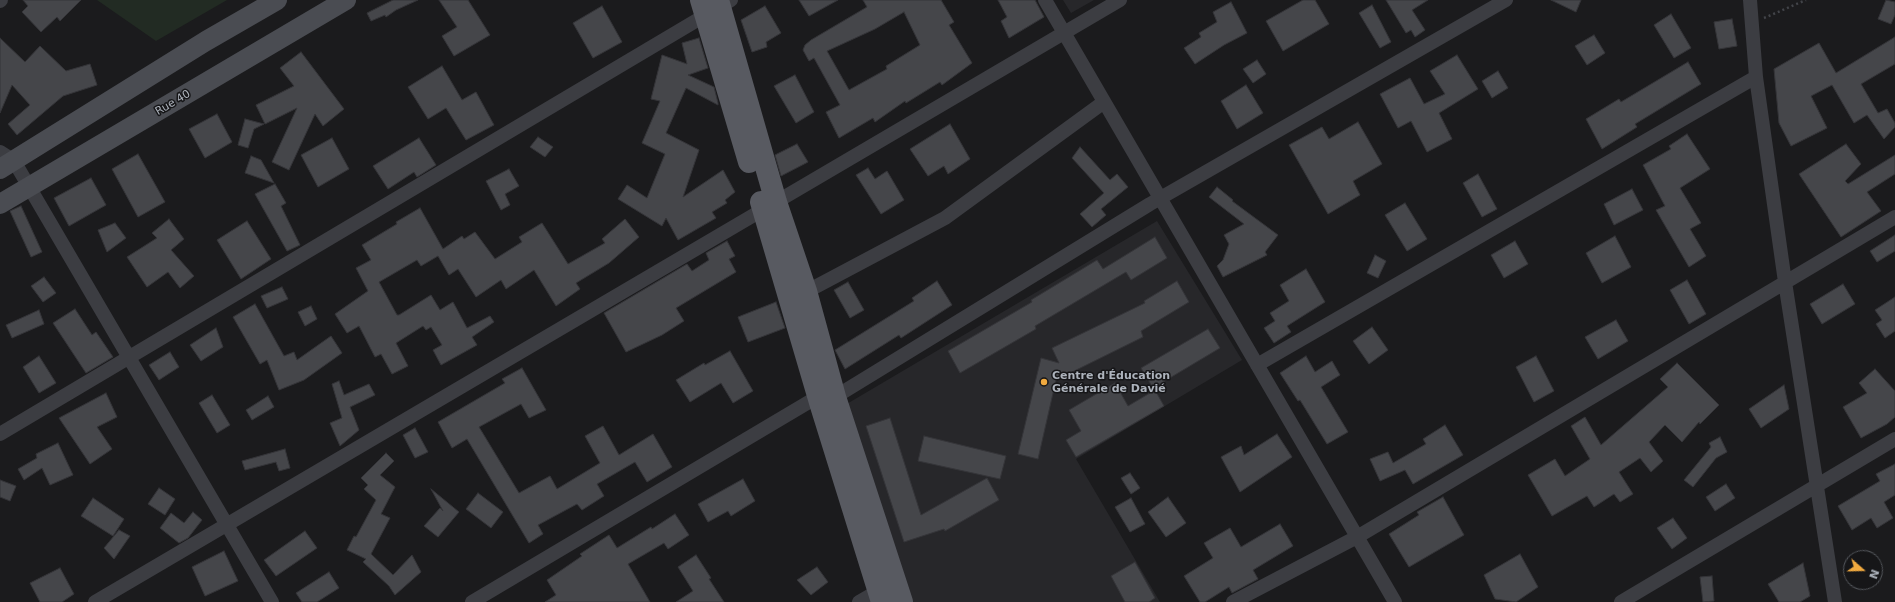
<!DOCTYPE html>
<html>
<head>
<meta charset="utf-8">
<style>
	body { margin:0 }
	#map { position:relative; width:1895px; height:602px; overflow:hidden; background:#1b1b1d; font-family:"DejaVu Sans",sans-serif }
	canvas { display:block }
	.north { position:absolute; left:1843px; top:550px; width:40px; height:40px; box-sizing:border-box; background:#161618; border:1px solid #52555a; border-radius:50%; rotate:110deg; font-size:11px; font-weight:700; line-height:16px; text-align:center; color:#adb3bc }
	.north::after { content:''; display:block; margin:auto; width:14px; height:18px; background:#f1aa3f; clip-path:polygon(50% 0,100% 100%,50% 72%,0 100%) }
</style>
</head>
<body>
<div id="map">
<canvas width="1895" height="602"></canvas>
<div class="north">N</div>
</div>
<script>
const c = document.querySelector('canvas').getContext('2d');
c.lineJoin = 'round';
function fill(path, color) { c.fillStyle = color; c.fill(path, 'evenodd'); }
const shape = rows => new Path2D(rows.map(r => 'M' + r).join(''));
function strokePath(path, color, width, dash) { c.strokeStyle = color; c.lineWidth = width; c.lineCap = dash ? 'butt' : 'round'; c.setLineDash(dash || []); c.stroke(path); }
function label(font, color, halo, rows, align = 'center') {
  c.font = font + ' "DejaVu Sans",sans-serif'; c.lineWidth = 3; c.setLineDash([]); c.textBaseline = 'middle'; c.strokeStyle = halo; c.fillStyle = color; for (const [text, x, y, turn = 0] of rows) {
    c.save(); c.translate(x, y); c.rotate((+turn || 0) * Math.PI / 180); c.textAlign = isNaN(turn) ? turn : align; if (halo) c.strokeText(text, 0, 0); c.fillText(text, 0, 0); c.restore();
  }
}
fill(shape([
	[1063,0,1094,0,1071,13],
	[1157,221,1242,360,1076,459,1160,602,912,602,845,405]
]), '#27272a');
fill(shape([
	[97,0,227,0,156,41]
]), '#222b23');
const building = shape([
	[23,0,81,0,60,21,57,17,41,32,22,12,28,6,23,0],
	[393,0,418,0,396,10,386,17,385,15,371,21,367,13,393,0],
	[439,0,468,0,490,35,454,56,442,36,457,27,439,0],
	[799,0,838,0,809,16,799,0],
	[863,0,941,0,954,22,949,25,972,63,942,85,940,82,906,103,905,101,875,122,873,118,839,138,826,112,840,105,814,58,809,61,803,50,805,45,811,40,867,7,863,0],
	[904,12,920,45,886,66,887,69,849,90,827,51,875,29,904,12],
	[998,0,1035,0,1044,17,1009,38,1001,21,1007,17,998,0],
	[1303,0,1315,0,1329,24,1283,51,1266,21,1303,0],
	[1386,0,1428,0,1412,10,1425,30,1415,37,1411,30,1406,33,1386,0],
	[1551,0,1581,0,1576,12,1551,0],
	[1886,0,1895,2,1895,15,1891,24,1878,19,1886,0],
	[1231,2,1247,33,1224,45,1195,64,1184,48,1201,37,1199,33,1217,22,1213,12,1231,2],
	[1372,5,1391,42,1380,48,1359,13,1372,5],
	[602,6,622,42,593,58,573,23,602,6],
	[765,6,781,33,766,42,767,47,752,52,741,20,765,6],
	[1671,14,1691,48,1674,58,1654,25,1671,14],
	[1732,19,1737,46,1719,49,1714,22,1732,19],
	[1594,35,1605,53,1587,65,1575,46,1594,35],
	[1895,37,1895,64,1861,84,1878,113,1887,109,1895,123,1895,127,1884,139,1867,115,1854,123,1832,85,1811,96,1827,128,1791,146,1779,123,1774,69,1819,43,1836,73,1895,37],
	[0,38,25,62,40,46,66,71,90,64,97,85,63,96,17,135,8,124,30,105,12,85,0,113,0,38],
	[699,38,708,68,688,75,714,87,718,103,718,105,686,88,666,133,699,150,683,197,723,170,735,192,725,200,727,203,712,212,716,218,678,240,666,218,662,226,618,199,627,185,647,198,665,154,642,143,660,101,651,99,662,55,687,64,682,43,699,38],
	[301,52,344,109,323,126,315,114,289,170,272,162,297,108,265,124,256,105,294,86,280,68,301,52],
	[1457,55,1478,89,1439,113,1452,139,1427,152,1411,121,1398,128,1380,94,1410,78,1424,104,1445,94,1430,71,1457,55],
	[1257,60,1266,74,1253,83,1243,69,1257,60],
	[1688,62,1701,84,1635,124,1637,127,1602,149,1586,119,1619,99,1621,102,1688,62],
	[442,66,462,100,476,92,494,125,466,140,446,108,428,119,408,87,442,66],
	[1498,71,1508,88,1492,98,1482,81,1498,71],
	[795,75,814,112,796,123,774,86,795,75],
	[1246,85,1263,113,1237,129,1221,101,1246,85],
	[217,114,232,142,205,158,189,129,217,114],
	[245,119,264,124,254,129,248,148,238,145,245,119],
	[1358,122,1382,164,1353,181,1360,195,1328,214,1289,145,1322,127,1329,139,1358,122],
	[950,124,970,159,948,174,944,166,928,176,910,149,950,124],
	[1687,134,1710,169,1680,188,1701,223,1690,229,1706,256,1689,267,1656,210,1665,206,1643,165,1671,149,1669,146,1687,134],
	[538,137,553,147,545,157,530,147,538,137],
	[332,138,349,169,318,187,301,155,332,138],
	[419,138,436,165,417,177,414,172,388,189,373,166,419,138],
	[797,144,808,162,781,176,775,155,797,144],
	[1846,144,1861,164,1845,181,1848,184,1895,155,1895,174,1867,192,1881,211,1841,237,1799,174,1846,144],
	[1080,147,1110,180,1117,174,1128,187,1101,209,1106,215,1092,227,1080,214,1104,193,1072,158,1080,147],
	[138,154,165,202,138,217,112,169,138,154],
	[251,156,261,160,274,183,245,173,251,156],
	[868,168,875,179,887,171,904,200,881,214,856,175,868,168],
	[509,169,519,186,505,194,510,205,501,210,486,181,509,169],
	[1478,174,1497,209,1482,217,1463,183,1478,174],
	[91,178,106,205,69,226,54,198,91,178],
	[275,184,286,203,281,206,300,245,287,251,255,194,275,184],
	[1217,187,1233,200,1232,201,1278,235,1265,252,1267,255,1223,277,1217,266,1223,260,1229,244,1224,235,1244,224,1209,197,1217,187],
	[1632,189,1643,210,1614,225,1604,204,1632,189],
	[1405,203,1427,239,1407,251,1385,215,1405,203],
	[21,206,42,252,31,257,10,211,21,206],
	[420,208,443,249,462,236,464,239,475,232,495,259,522,242,519,237,542,223,568,264,605,243,602,239,625,219,639,237,609,263,576,283,580,289,556,306,534,270,506,289,501,280,476,297,458,269,449,275,438,256,421,266,417,260,379,282,397,315,399,315,431,295,440,310,453,302,467,328,490,316,494,322,472,337,477,345,441,365,433,350,442,345,431,327,426,330,423,326,396,343,408,366,392,374,381,354,375,357,359,326,347,333,335,314,368,291,356,268,371,260,362,245,397,224,396,222,420,208],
	[169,219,184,239,171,250,194,276,180,288,168,272,147,287,127,257,157,238,152,233,169,219],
	[247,221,271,259,241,279,217,240,247,221],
	[115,223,126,238,107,252,98,230,115,223],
	[1895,235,1895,251,1877,262,1870,251,1895,235],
	[1615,236,1631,267,1602,283,1586,253,1615,236],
	[1155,237,1167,258,1131,280,1126,272,1035,326,1036,329,960,373,948,351,1032,302,1031,300,1097,260,1103,269,1155,237],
	[727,241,735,256,729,259,736,272,676,308,684,321,662,335,626,352,604,313,687,264,692,271,709,260,706,253,727,241],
	[1515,241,1528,264,1504,278,1491,255,1515,241],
	[1375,255,1386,261,1378,278,1367,273,1375,255],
	[1306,269,1325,302,1287,326,1291,332,1274,343,1264,328,1275,321,1270,313,1289,301,1280,285,1306,269],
	[44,277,56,293,43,302,31,286,44,277],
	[1687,280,1706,314,1689,324,1670,290,1687,280],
	[937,281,952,305,901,338,899,335,845,369,835,350,914,301,912,298,937,281],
	[1177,281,1189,302,1141,331,1143,337,1056,380,1038,459,1018,454,1041,358,1059,363,1052,348,1145,303,1144,301,1177,281],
	[848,282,864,310,850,318,834,290,848,282],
	[1843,284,1855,304,1822,324,1810,304,1843,284],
	[282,287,288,299,267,308,261,296,282,287],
	[1895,297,1895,331,1885,338,1876,324,1882,320,1875,310,1895,297],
	[776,302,785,328,748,342,738,317,776,302],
	[255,304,284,356,294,352,297,360,331,336,342,353,304,380,279,390,267,360,260,364,233,317,255,304],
	[311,306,317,319,305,326,298,312,311,306],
	[75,309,92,335,96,332,113,357,86,373,53,323,75,309],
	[39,310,44,324,12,338,6,325,39,310],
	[1616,320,1628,341,1598,359,1585,337,1616,320],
	[1372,327,1388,350,1369,364,1353,341,1372,327],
	[216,328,223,347,201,361,190,345,216,328],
	[1208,329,1220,348,1153,388,1141,368,1208,329],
	[730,351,753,391,733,403,721,383,690,402,676,380,704,363,705,365,730,351],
	[170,352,179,367,159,380,149,365,170,352],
	[39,356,56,383,39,393,23,367,39,356],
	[1306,356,1315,372,1332,361,1340,375,1321,387,1348,432,1327,444,1300,400,1298,401,1280,373,1306,356],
	[1536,356,1554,391,1534,402,1516,367,1536,356],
	[1677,363,1719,405,1700,424,1699,422,1682,442,1665,425,1649,442,1663,461,1651,472,1640,458,1619,472,1633,494,1620,502,1614,494,1594,507,1587,496,1552,516,1528,475,1555,459,1565,476,1590,459,1571,426,1585,417,1601,445,1668,387,1660,379,1677,363],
	[522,368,546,410,529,418,521,404,479,427,519,493,550,476,557,489,600,463,585,436,603,426,619,455,653,434,672,467,647,482,635,462,597,484,604,496,582,510,577,504,538,525,543,534,529,543,467,439,452,448,438,422,505,383,502,379,522,368],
	[1875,369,1895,391,1895,417,1887,424,1861,438,1843,407,1867,393,1859,383,1875,369],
	[339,381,344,395,369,384,375,395,350,407,359,430,340,446,330,423,342,418,332,384,339,381],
	[1115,383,1128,406,1155,390,1164,406,1076,457,1066,440,1081,431,1069,410,1115,383],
	[1784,385,1789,409,1761,428,1749,409,1784,385],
	[106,393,117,417,97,427,112,449,90,464,59,418,106,393],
	[212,395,230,425,217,433,199,403,212,395],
	[268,396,274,407,252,420,246,410,268,396],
	[890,418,921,515,987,478,999,500,945,531,944,529,904,542,866,426,890,418],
	[1445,425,1463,455,1413,484,1405,470,1380,481,1370,459,1388,452,1393,463,1426,444,1423,439,1445,425],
	[415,428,428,452,415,458,403,435,415,428],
	[1277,434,1292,457,1240,492,1221,457,1241,446,1244,455,1277,434],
	[924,436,1006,456,1000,479,918,461,924,436],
	[1720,437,1727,452,1716,458,1693,487,1684,480,1711,447,1709,443,1720,437],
	[58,443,73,475,50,485,42,468,24,480,18,469,37,458,36,454,58,443],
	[285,449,290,468,279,471,276,462,245,470,242,461,285,449],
	[386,453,394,461,380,475,395,487,381,514,390,518,371,554,393,575,412,555,421,572,395,595,389,586,363,562,366,559,347,550,354,536,356,537,376,500,364,489,368,485,361,478,386,453],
	[1895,464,1895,495,1884,502,1893,518,1877,528,1871,518,1852,530,1838,506,1880,481,1876,474,1895,464],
	[1130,473,1140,488,1131,494,1121,478,1130,473],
	[743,479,755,501,731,516,728,511,708,522,698,504,743,479],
	[0,480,16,486,10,501,0,497,0,480],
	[1726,484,1735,498,1715,511,1706,497,1726,484],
	[159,488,175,499,165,515,148,504,159,488],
	[431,489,459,512,438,537,424,526,440,508,443,511,431,489],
	[478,493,503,512,491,528,466,509,478,493],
	[1168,497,1186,523,1166,537,1148,512,1168,497],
	[1443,497,1464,535,1409,567,1389,534,1419,515,1417,512,1443,497],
	[93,498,124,519,113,536,81,516,93,498],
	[1131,498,1145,524,1130,532,1115,507,1131,498],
	[193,512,202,520,188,538,179,543,160,528,171,513,184,523,193,512],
	[675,514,689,535,668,549,664,543,628,564,650,602,545,602,556,595,547,580,582,556,580,554,609,535,617,548,651,527,652,529,675,514],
	[1673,518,1687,538,1672,549,1657,528,1673,518],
	[1280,524,1293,546,1253,570,1258,579,1232,593,1229,587,1205,602,1200,602,1184,576,1213,558,1204,543,1230,528,1241,547,1280,524],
	[119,530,130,536,114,559,104,548,119,530],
	[305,531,317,548,276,576,264,560,305,531],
	[224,551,238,581,205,596,192,567,224,551],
	[1520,554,1538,587,1516,602,1495,599,1484,575,1520,554],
	[696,555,711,578,709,579,724,602,676,602,693,591,678,567,696,555],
	[1135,562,1155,598,1149,602,1125,602,1111,576,1135,562],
	[1803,563,1810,596,1800,602,1779,602,1768,584,1803,563],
	[817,567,828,582,811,595,797,580,817,567],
	[60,568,74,594,62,602,40,602,30,583,60,568],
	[329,572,339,588,317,602,302,602,296,593,329,572],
	[1712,576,1714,601,1703,602,1700,577,1712,576]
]);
fill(building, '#45464a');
strokePath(building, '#353539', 1);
strokePath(shape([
	[1764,18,1806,0]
]), '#424449', 2.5, [2, 3]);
strokePath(shape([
	[1045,0,1395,602],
	[1750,0,1756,77,1785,282,1835,602],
	[0,1,1,0],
	[0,152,14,161,272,602],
	[800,295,945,218,1104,102],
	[1257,365,1756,77],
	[830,400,1150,204,1506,0],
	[0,434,731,0],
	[95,602,1120,0],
	[472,602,819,396],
	[859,602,878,591],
	[1233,602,1357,537,1895,217],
	[1621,602,1895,439]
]), '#3c3d42', 14);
strokePath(shape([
	[0,169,206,41,277,0],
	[0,204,346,0]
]), '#4a4c52', 20);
strokePath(shape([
	[701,0,749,162],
	[718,0,776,202,806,291,835,397,902,602],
	[761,202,821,406,882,602]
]), '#585a61', 22);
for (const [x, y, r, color] of [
	[1044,382,4,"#f1aa3f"]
]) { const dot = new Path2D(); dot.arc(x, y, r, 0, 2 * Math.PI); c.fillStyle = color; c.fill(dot); strokePath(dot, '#161618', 1.5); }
label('11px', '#adb3bc', '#161618', [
	["Rue 40",173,103,-31]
]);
label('bold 11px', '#adb3bc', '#161618', [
	["Centre d'Éducation",1052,376],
	["Générale de Davié",1052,389]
], 'left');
</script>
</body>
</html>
